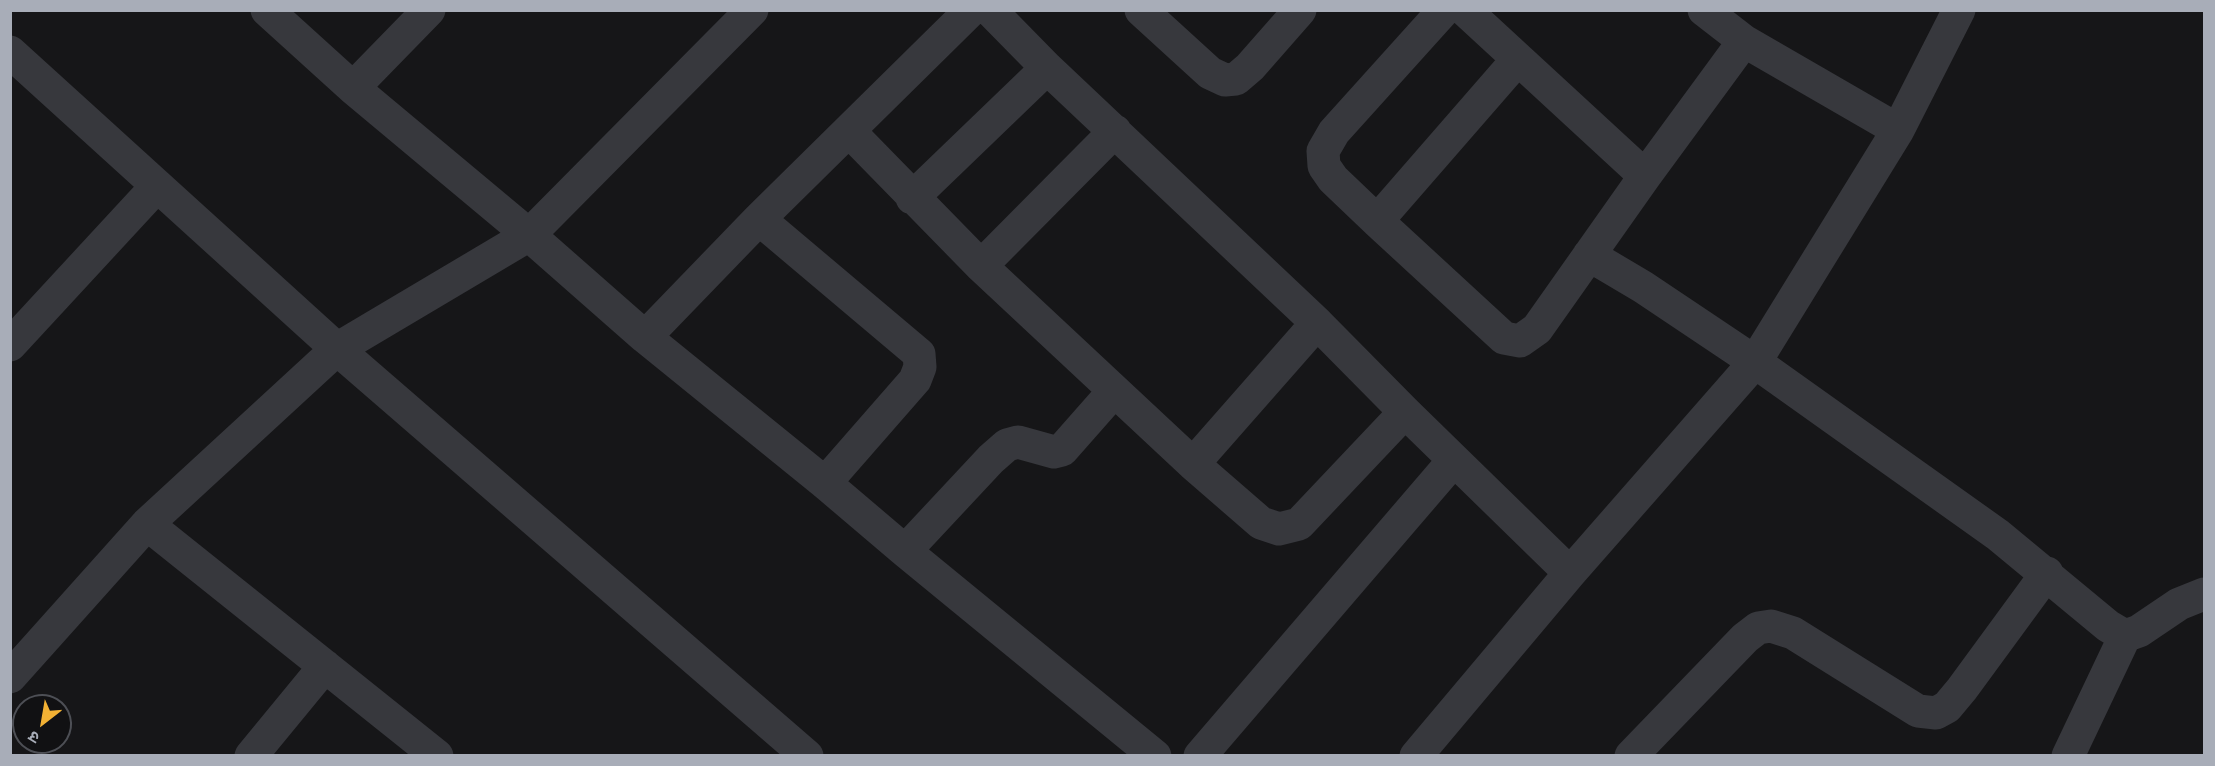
<!DOCTYPE html>
<html>
<head>
<meta charset="utf-8">
<style>
	body { margin:0 }
	#map { position:relative; width:2215px; height:766px; overflow:hidden; background:#161618; font-family:"IBM Plex Sans","Noto Sans Devanagari",sans-serif }
	canvas { display:block }
	.frame { position:absolute; inset:0; border:12px solid #a8adb8; pointer-events:none }
	.north { position:absolute; left:12px; top:694px; width:60px; height:60px; box-sizing:border-box; background:#111113; border:2px solid #4d4f55; border-radius:50%; rotate:211deg; font-size:16px; font-weight:700; line-height:24px; text-align:center; color:#a8adb8 }
	.north::after { content:''; display:block; margin:auto; width:21px; height:27px; background:#f2b134; clip-path:polygon(50% 0,100% 100%,50% 72%,0 100%) }
</style>
</head>
<body>
<div id="map">
<canvas width="2215" height="766"></canvas>
<div class="frame"></div>
<div class="north">उ</div>
</div>
<script>
const c = document.querySelector('canvas').getContext('2d');
c.lineJoin = 'round';
const shape = rows => new Path2D(rows.map(r => 'M' + r).join(''));
function strokePath(path, color, width, dash) { c.strokeStyle = color; c.lineWidth = width; c.lineCap = dash ? 'butt' : 'round'; c.setLineDash(dash || []); c.stroke(path); }
strokePath(shape([
	[267,10,353,88,529,235,645,337,825,483,905,551,1155,756],
	[990,10,1047,68,1317,323,1405,412,1570,573],
	[1141,10,1210,73,1225,80,1236,79,1250,67,1300,10],
	[1465,10,1645,176,1744,41],
	[1704,10,1744,41,1898,130],
	[10,52,337,349,807,756],
	[1518,59,1377,221,1504,338,1520,341,1537,329,1645,176],
	[353,88,429,10],
	[849,131,981,266],
	[1115,131,981,266,1193,464,1261,523,1279,529,1299,524,1405,412],
	[912,198,1047,68],
	[759,219,919,354,920,367,915,380,825,483],
	[1377,221,1333,179,1324,166,1323,151,1334,132,1444,10],
	[1589,255,1643,287,1755,362,1998,535,2108,626,2125,636],
	[645,337,759,219,971,10],
	[10,345,157,186],
	[1193,464,1317,323],
	[147,524,437,756],
	[905,551,991,459,1007,445,1018,442,1054,452,1062,450,1114,391],
	[10,677,147,524,337,349,529,235,752,10],
	[251,756,325,666],
	[1200,756,1454,460],
	[1416,756,1570,573,1755,362,1898,130,1959,10],
	[1631,756,1745,638,1758,628,1771,626,1793,633,1918,711,1936,713,1947,707,1962,689,2047,573],
	[2068,756,2125,636,2139,631,2179,604,2204,594]
]), '#37383d', 33);
</script>
</body>
</html>
